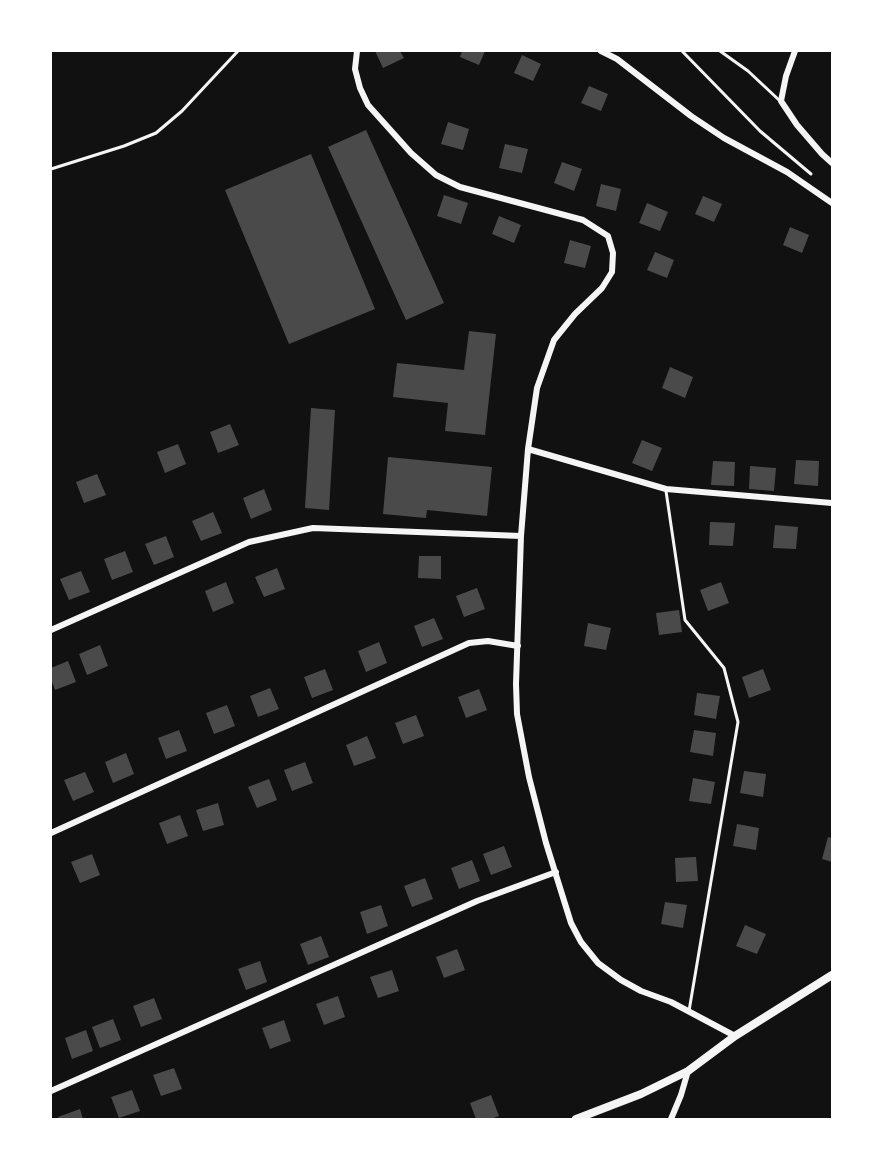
<!DOCTYPE html>
<html>
<head>
<meta charset="utf-8">
<style>
	body { margin:0 }
	#map { position:relative; width:883px; height:1170px; overflow:hidden; background:#111; font-family:"Roboto Condensed",sans-serif }
	canvas { display:block }
	.frame { position:absolute; inset:0; border:52px solid #fff; pointer-events:none }
</style>
</head>
<body>
<div id="map">
<canvas width="883" height="1170"></canvas>
<div class="frame"></div>
</div>
<script>
const c = document.querySelector('canvas').getContext('2d');
c.lineJoin = 'round';
function fill(path, color) { c.fillStyle = color; c.fill(path, 'evenodd'); }
const shape = rows => new Path2D(rows.map(r => 'M' + r).join(''));
function strokePath(path, color, width, dash) { c.strokeStyle = color; c.lineWidth = width; c.lineCap = dash ? 'butt' : 'round'; c.setLineDash(dash || []); c.stroke(path); }
fill(shape([
	[375,51,400,51,404,58,383,68],
	[462,51,485,51,479,65,460,57],
	[522,55,541,64,533,81,514,73],
	[589,86,608,94,601,111,581,103],
	[448,122,469,129,463,150,441,144],
	[366,130,444,303,406,320,328,147],
	[505,144,528,149,522,173,499,168],
	[311,154,375,309,289,344,225,190],
	[562,162,582,169,574,191,554,183],
	[601,184,621,189,616,211,596,206],
	[444,195,468,203,461,224,437,216],
	[703,196,722,204,714,222,695,214],
	[647,203,668,212,660,231,639,223],
	[499,216,521,225,514,243,492,234],
	[790,227,809,235,802,253,783,245],
	[570,240,591,246,585,268,564,263],
	[655,252,674,260,667,278,647,270],
	[469,331,496,334,485,435,445,431,448,403,393,397,397,363,464,370],
	[670,367,693,377,685,398,662,388],
	[311,408,335,410,329,510,305,508],
	[230,424,239,445,218,453,210,432],
	[642,440,662,448,652,471,632,463],
	[178,444,186,464,165,473,157,452],
	[388,457,492,467,487,516,427,510,426,518,383,514],
	[796,460,819,461,818,486,794,484],
	[713,461,735,462,734,486,711,485],
	[750,466,776,468,774,491,749,489],
	[97,474,106,495,84,503,76,482],
	[264,489,272,510,251,519,243,498],
	[213,512,222,533,201,541,192,521],
	[710,522,735,523,733,546,709,545],
	[775,525,798,527,796,549,773,548],
	[166,536,174,557,154,565,145,544],
	[125,551,133,572,112,580,104,559],
	[419,556,441,556,441,579,418,578],
	[277,568,285,589,264,597,255,577],
	[81,571,90,592,69,600,60,579],
	[226,582,234,603,213,612,205,591],
	[721,582,729,603,708,611,700,590],
	[477,588,485,609,464,617,456,596],
	[679,610,682,632,659,635,656,613],
	[434,618,443,639,422,647,414,626],
	[588,623,611,628,606,650,584,646],
	[379,642,387,663,366,672,358,651],
	[100,645,108,666,87,675,79,654],
	[68,661,76,682,55,690,51,679,51,668],
	[325,669,333,690,312,698,304,677],
	[763,669,771,690,749,698,742,677],
	[270,688,279,709,258,717,250,696],
	[479,689,487,710,466,718,458,697],
	[697,693,720,696,716,719,694,715],
	[227,705,235,726,214,734,206,713],
	[416,715,424,736,403,744,395,723],
	[179,730,187,751,166,759,158,738],
	[694,730,716,733,713,756,690,752],
	[367,736,376,758,354,766,346,745],
	[126,753,134,774,113,783,105,762],
	[305,762,313,783,292,791,284,770],
	[744,771,766,774,763,797,740,793],
	[85,772,94,792,73,801,64,780],
	[693,778,715,782,711,804,689,801],
	[269,779,277,800,257,808,248,787],
	[218,803,224,825,203,831,196,810],
	[180,815,188,836,167,844,159,823],
	[737,824,759,828,756,850,733,846],
	[828,837,832,838,832,862,822,859],
	[504,846,512,867,491,875,483,854],
	[92,854,100,875,80,883,71,862],
	[696,857,698,881,676,882,675,858],
	[472,860,480,881,459,889,451,868],
	[425,878,433,899,412,907,404,886],
	[665,902,687,905,683,928,661,924],
	[381,905,388,926,367,934,360,912],
	[745,925,766,934,757,954,736,946],
	[321,936,329,957,308,965,300,944],
	[457,949,465,970,444,978,436,957],
	[260,961,267,982,246,990,238,969],
	[392,970,399,991,378,998,370,977],
	[338,996,345,1017,324,1025,316,1004],
	[154,998,162,1019,141,1027,133,1006],
	[113,1019,121,1040,100,1048,92,1027],
	[284,1020,291,1041,270,1049,262,1028],
	[86,1030,93,1051,72,1059,65,1038],
	[174,1068,182,1089,161,1096,153,1075],
	[132,1090,140,1111,119,1118,111,1097],
	[491,1095,499,1116,491,1119,476,1119,470,1103],
	[80,1109,83,1119,59,1119,58,1117]
]), '#4a4a4a');
strokePath(shape([
	[682,51,760,131,811,174]
]), '#f5f5f5', 3);
strokePath(shape([
	[720,51,748,71,779,100],
	[51,169,124,146,156,133,182,111,238,51],
	[666,491,685,620,724,668,738,722,689,1011]
]), '#f5f5f5', 3);
strokePath(shape([
	[357,51,355,69,360,88,368,105,411,153,436,175,460,187,583,220,608,236,613,253,612,272,602,288,575,314,554,340,537,388,528,449,521,536,516,684,517,714,529,777,546,843,571,923,581,942,598,963,621,980,641,991,671,1002,735,1036],
	[601,51,617,59,691,116,724,138,787,172,832,203],
	[795,51,786,76,781,101,797,125,822,154,832,163],
	[528,449,666,489,832,503],
	[51,630,249,542,313,528,521,536],
	[51,833,469,643,488,641,518,646],
	[51,1091,477,901,556,872],
	[671,1119,681,1095,688,1071]
]), '#f5f5f5', 6);
strokePath(shape([
	[576,1119,641,1094,688,1071,735,1036,832,975]
]), '#f5f5f5', 8);
</script>
</body>
</html>
